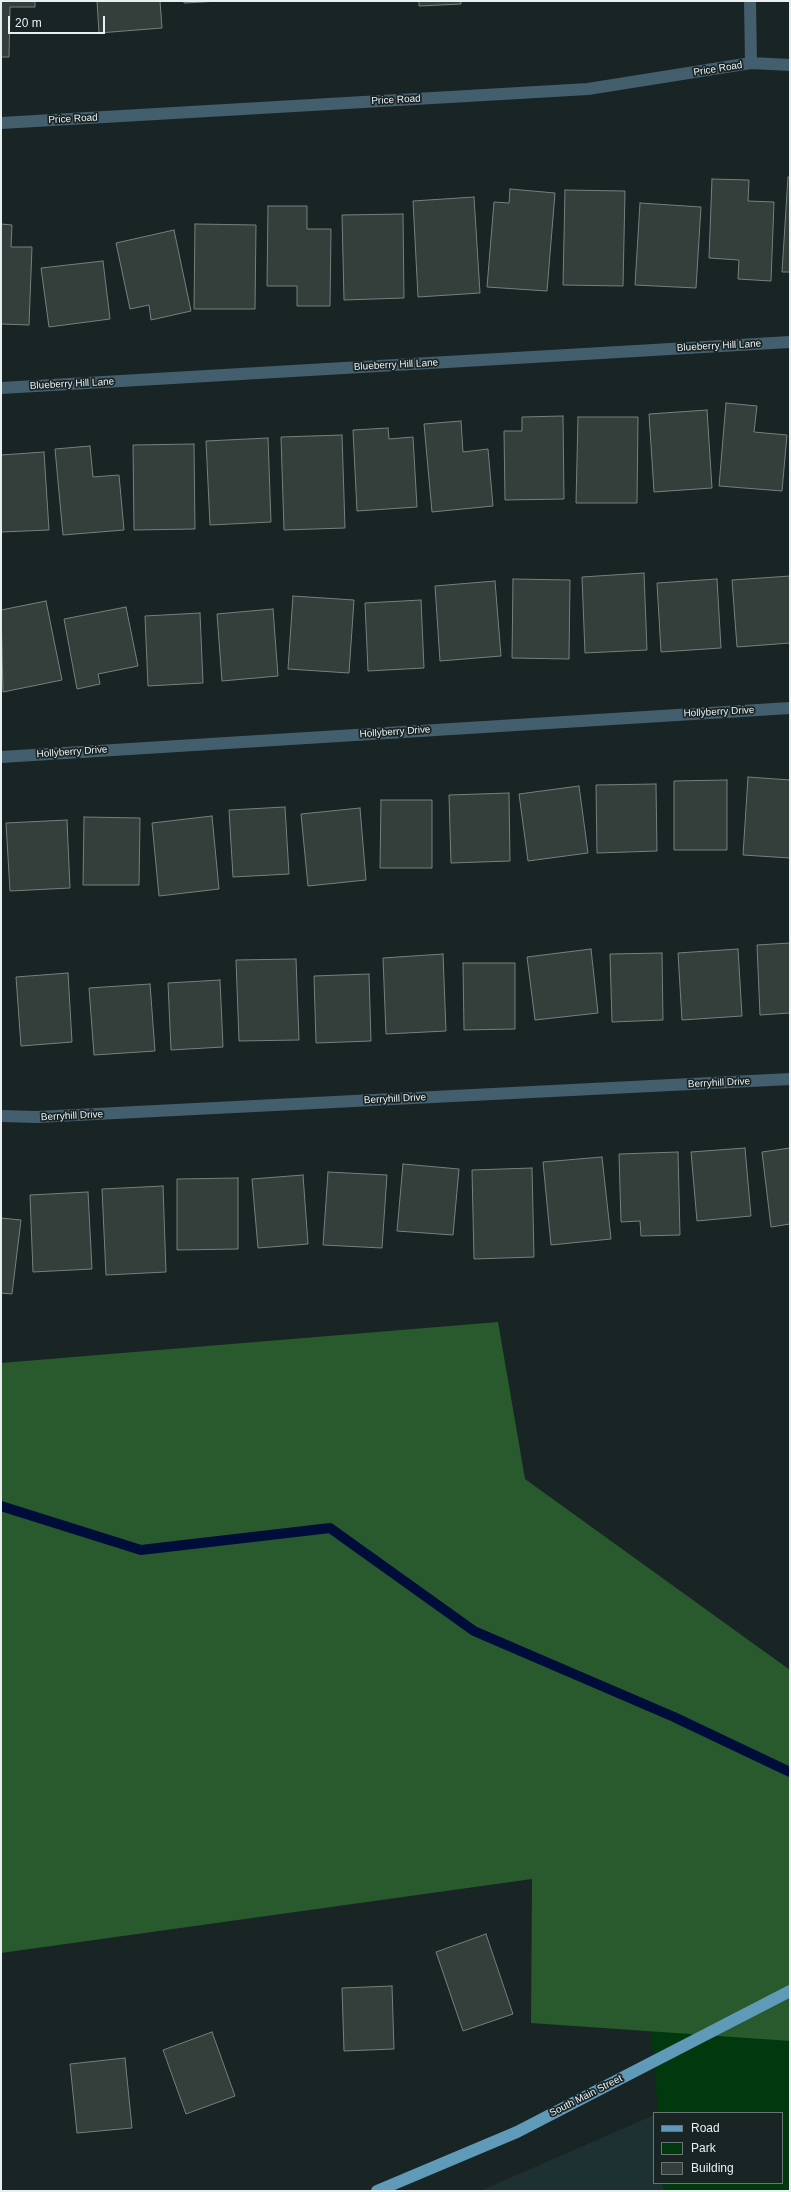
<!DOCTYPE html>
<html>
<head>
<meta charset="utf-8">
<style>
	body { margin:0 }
	#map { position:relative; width:791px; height:2192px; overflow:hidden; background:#192425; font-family:Arial,sans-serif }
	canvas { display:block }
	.frame { position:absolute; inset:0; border:2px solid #e8eff0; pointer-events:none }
	.legend { position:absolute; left:653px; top:2112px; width:130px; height:72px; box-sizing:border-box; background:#192425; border:1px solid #6c7576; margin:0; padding:5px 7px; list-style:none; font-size:12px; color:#e8eff0 }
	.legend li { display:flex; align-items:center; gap:8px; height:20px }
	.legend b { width:20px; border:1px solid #6c7576 }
	.scale { position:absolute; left:8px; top:16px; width:97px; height:18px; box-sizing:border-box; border:2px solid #e8eff0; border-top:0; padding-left:5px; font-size:12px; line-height:14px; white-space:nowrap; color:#e8eff0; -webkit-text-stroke:3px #192425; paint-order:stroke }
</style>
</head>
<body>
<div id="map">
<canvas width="791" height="2192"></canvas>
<div class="frame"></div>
<ul class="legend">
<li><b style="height:5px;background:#5f9bb9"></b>Road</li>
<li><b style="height:11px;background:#01380d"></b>Park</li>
<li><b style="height:11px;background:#343f3c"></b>Building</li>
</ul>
<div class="scale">20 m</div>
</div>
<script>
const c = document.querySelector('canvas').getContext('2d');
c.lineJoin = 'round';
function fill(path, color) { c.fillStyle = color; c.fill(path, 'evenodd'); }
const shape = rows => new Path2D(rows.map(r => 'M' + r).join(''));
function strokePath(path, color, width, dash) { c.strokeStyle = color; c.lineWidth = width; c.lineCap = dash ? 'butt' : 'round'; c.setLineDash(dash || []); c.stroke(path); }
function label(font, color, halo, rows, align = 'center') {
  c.font = font + ' Arial,sans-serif'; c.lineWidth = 3.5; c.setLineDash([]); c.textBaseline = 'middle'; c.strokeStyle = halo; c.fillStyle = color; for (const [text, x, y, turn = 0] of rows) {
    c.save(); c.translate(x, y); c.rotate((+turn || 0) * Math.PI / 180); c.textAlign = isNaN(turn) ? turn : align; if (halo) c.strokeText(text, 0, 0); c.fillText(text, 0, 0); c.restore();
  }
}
fill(shape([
	[654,2115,654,2183,663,2183,664,2191,480,2191]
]), '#1d3133');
fill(shape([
	[651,2031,790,2041,790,2191,664,2191,663,2183,782,2183,782,2113,658,2113]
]), '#01380d');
fill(shape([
	[498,1322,525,1479,790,1670,790,2041,531,2023,532,1879,1,1953,1,1363]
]), '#285a2e');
strokePath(shape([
	[1,1506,141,1550,330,1528,474,1631,674,1717,790,1772]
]), '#000c39', 10);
const building = shape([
	[1,1,35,1,35,7,10,7,9,57,1,57,1,1],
	[97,1,160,1,162,28,99,33,97,1],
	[184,1,220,1,184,3,184,1],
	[419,1,461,1,461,4,419,6,419,1],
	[788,177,790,178,790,272,782,272,788,177],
	[712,179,749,180,748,201,774,202,771,281,738,279,739,260,709,258,712,179],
	[510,189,555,193,547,291,487,287,494,202,509,203,510,189],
	[565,190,625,191,623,286,563,285,565,190],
	[474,197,480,293,418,297,413,201,474,197],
	[640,203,701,207,696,288,635,285,640,203],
	[268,206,307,206,307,229,331,229,330,306,297,306,297,286,267,286,268,206],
	[403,214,404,298,344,300,342,215,403,214],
	[1,224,12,225,11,247,32,247,29,325,1,324,1,224],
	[195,224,256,225,255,309,194,309,195,224],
	[174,230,191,311,151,320,149,305,130,309,116,243,174,230],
	[103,261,110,319,49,327,41,268,103,261],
	[726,403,757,406,754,432,787,435,782,491,719,486,726,403],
	[707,410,712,488,654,492,649,414,707,410],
	[563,416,564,499,505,500,504,431,522,431,522,417,563,416],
	[578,417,638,417,637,503,576,503,578,417],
	[461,421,463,452,488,449,493,506,432,512,424,424,461,421],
	[388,428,389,439,413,437,417,507,357,511,353,430,388,428],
	[342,435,345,528,284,530,281,437,342,435],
	[268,438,271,522,210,525,206,441,268,438],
	[194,444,195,529,134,530,133,445,194,444],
	[90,446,93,477,119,475,124,530,63,535,55,449,90,446],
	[44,452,49,530,1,532,1,455,44,452],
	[644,573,647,650,585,653,582,577,644,573],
	[790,576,790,643,737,647,732,580,790,576],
	[513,579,570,580,569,659,512,658,513,579],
	[717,579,721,648,661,652,657,583,717,579],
	[495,581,501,656,440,661,435,586,495,581],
	[293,596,354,600,349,673,288,669,293,596],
	[421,600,424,668,368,671,365,603,421,600],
	[46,601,62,680,3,692,1,610,46,601],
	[126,607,138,666,98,674,100,684,77,689,64,619,126,607],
	[273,609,278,676,222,681,217,614,273,609],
	[200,613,203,683,148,686,145,616,200,613],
	[748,777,790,780,790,858,743,855,748,777],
	[727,780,727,850,674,850,674,781,727,780],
	[656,784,657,851,597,853,596,785,656,784],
	[579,786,588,853,528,861,519,794,579,786],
	[509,793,510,861,451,863,449,795,509,793],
	[381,800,432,800,432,868,380,868,381,800],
	[285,807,289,874,233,877,229,810,285,807],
	[360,808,366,880,308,886,301,814,360,808],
	[212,816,219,889,159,896,152,823,212,816],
	[84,817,140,818,139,885,83,885,84,817],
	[67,820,70,888,10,891,6,823,67,820],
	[790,943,790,1013,760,1015,757,945,790,943],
	[591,949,598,1013,535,1020,527,957,591,949],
	[738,949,742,1016,682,1020,678,953,738,949],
	[662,953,663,1020,612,1022,610,954,662,953],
	[443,954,446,1031,386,1034,383,958,443,954],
	[296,959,299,1040,239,1041,236,960,296,959],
	[463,963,515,963,515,1029,464,1030,463,963],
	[68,973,72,1042,21,1046,16,977,68,973],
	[369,974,371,1041,316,1043,314,976,369,974],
	[220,980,223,1047,171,1050,168,983,220,980],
	[150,984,155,1051,94,1055,89,988,150,984],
	[745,1148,751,1216,697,1221,691,1152,745,1148],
	[790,1148,790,1224,771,1227,762,1152,790,1148],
	[678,1152,680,1235,641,1236,640,1221,621,1222,619,1154,678,1152],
	[602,1157,611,1239,551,1245,543,1162,602,1157],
	[403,1164,459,1169,453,1235,397,1231,403,1164],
	[532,1168,534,1257,474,1259,472,1170,532,1168],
	[328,1172,387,1175,382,1248,323,1245,328,1172],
	[303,1175,308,1244,258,1248,252,1179,303,1175],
	[238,1178,238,1249,177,1250,177,1179,238,1178],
	[163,1186,166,1272,106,1275,102,1189,163,1186],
	[88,1192,92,1269,33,1272,30,1195,88,1192],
	[1,1218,21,1220,12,1294,1,1293,1,1218],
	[486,1934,513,2014,463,2031,436,1952,486,1934],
	[392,1986,394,2049,344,2051,342,1988,392,1986],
	[212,2032,235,2096,186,2114,163,2050,212,2032],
	[125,2058,132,2128,77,2133,70,2064,125,2058]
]);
fill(building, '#343f3c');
strokePath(building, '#75817d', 1);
strokePath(shape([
	[750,1,751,63],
	[1,123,588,89,751,63,790,65],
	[1,388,790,342],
	[1,757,790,708],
	[1,1116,37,1117,790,1079]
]), '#435f6d', 12);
strokePath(shape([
	[377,2191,517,2132,790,1991]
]), '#5f9bb9', 12);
label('10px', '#e8eff0', '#192425', [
	["Price Road",718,69,-9],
	["Price Road",396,100,-3],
	["Price Road",73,119,-3],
	["Blueberry Hill Lane",719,346,-3],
	["Blueberry Hill Lane",396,365,-3],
	["Blueberry Hill Lane",72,384,-3],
	["Hollyberry Drive",719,712,-3],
	["Hollyberry Drive",395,732,-4],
	["Hollyberry Drive",72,752,-4],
	["Berryhill Drive",719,1083,-3],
	["Berryhill Drive",395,1099,-3],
	["Berryhill Drive",72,1116,-3],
	["South Main Street",586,2096,-27]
]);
</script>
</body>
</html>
